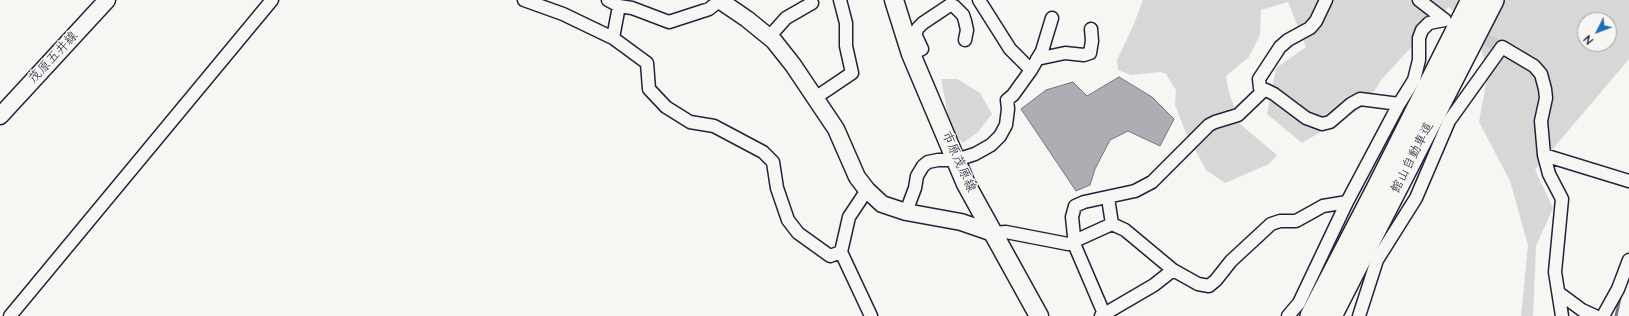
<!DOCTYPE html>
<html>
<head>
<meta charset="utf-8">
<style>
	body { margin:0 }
	#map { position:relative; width:1629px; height:316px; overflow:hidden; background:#f6f6f2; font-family:"Architects Daughter",sans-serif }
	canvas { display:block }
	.north { position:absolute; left:1577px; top:12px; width:40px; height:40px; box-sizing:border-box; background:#f6f6f2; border:1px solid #a1a1a9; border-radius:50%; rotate:228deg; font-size:11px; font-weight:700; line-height:16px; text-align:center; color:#22223b }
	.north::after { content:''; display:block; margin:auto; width:14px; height:18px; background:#1f6fb2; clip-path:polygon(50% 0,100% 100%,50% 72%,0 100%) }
</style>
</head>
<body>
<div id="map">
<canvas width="1629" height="316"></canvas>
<div class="north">N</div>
</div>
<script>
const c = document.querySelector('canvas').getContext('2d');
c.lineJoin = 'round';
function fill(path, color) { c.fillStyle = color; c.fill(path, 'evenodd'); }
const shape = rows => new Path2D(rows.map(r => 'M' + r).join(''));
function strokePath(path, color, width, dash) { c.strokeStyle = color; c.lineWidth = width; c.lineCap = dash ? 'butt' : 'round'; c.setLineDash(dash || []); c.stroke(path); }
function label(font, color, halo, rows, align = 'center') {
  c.font = font + ' "Architects Daughter","Klee One",sans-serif'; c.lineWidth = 3; c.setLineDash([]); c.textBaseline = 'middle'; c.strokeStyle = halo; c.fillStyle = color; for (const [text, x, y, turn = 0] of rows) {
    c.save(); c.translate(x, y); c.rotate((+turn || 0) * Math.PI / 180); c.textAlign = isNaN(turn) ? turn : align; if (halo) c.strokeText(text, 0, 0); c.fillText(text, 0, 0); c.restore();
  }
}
fill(shape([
	[1143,0,1629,0,1629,59,1535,170,1553,208,1536,246,1533,316,1521,316,1528,245,1510,181,1479,122,1488,72,1474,25,1448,7,1381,80,1365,106,1302,143,1267,114,1276,68,1306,47,1288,2,1261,10,1260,35,1249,57,1226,76,1229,92,1240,124,1277,155,1269,164,1225,183,1206,170,1186,133,1175,105,1176,90,1166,74,1161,72,1131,75,1118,70,1117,60,1134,24],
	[1585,20,1609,20,1609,44,1585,44],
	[941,79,957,79,980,93,992,114,978,132,963,143,951,130]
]), '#d7d7d7');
const water = shape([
	[1119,77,1152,97,1174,119,1160,146,1128,131,1110,140,1095,169,1090,185,1076,191,1021,109,1046,90,1073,82,1087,96,1119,77]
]);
fill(water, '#adadb3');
strokePath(water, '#757583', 1);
strokePath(shape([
	[1616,316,1621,294]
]), '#757583', 3);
strokePath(shape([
	[1470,32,1502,47]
]), '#cccccd', 12, [12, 6]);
const street = shape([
	[524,0,563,14,613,38,647,63,649,89,666,107,690,122,714,126,763,152,773,162,777,188,788,220,798,233,830,256,841,252],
	[608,0,619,6,632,8,669,22,709,9,719,1],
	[979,0,1010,49,1031,70],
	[1419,0,1445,20],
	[769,37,786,18,812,3],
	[613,38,619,6],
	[911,54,922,49,915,34,918,28,923,23,950,5,954,6,963,15,965,21,967,30,965,40],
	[1037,59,1065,53,1084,55,1090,53,1092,41,1091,29],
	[1263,91,1260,88,1259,79,1280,47,1288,40,1310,28,1316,21,1326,0],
	[815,98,852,73,846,46,846,23,840,0],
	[1544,155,1629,181],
	[867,190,849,217,841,252,871,316],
	[1108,198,1112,224],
	[906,212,915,188,917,176,923,166,928,162,938,160,956,160,975,154,991,145,1000,136,1006,125,1008,109,1007,100,1013,95,1031,70,1042,51,1052,18],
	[993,233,1006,232,1068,244,1112,224,1125,230,1173,270,1198,284,1209,286,1216,280,1231,261,1271,224,1280,221,1296,221,1323,206,1347,202],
	[1559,293,1582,310,1595,316],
	[10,316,272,0],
	[1101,316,1154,285,1173,270],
	[1105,316,1075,246,1072,217,1075,206,1084,202,1135,191,1152,182,1209,125,1215,122,1238,115,1263,91,1266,90,1274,94,1306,118,1322,124,1330,122,1351,104,1360,99,1399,104],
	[1288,316,1299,303,1347,202,1399,104,1414,80,1419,60,1419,38,1422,30,1429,23,1445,20],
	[1359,316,1377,260,1416,198,1449,121,1502,47,1534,66,1541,74,1545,89,1546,98,1541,121,1544,155,1549,174,1562,199,1555,272,1562,316],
	[1603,316,1618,289,1629,260]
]);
const secondary = shape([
	[719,0,747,19,774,41,793,65,836,129,857,177,867,190,882,204,906,212,961,222,993,233],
	[0,116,107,0]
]);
const primary = shape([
	[894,0,911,54,966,184,1039,316]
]);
const highway = shape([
	[1311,316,1377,189,1472,0],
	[1331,316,1493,0]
]);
strokePath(street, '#22223b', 15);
strokePath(secondary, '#22223b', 19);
strokePath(primary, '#22223b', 21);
strokePath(highway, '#22223b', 24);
strokePath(street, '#f6f6f2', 12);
strokePath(secondary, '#f6f6f2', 16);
strokePath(primary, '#f6f6f2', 18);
strokePath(highway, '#f6f6f2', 21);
label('13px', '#22223b', '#f6f6f2', [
	["茂原五井線",54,58,-47],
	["館山自動車道",1413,158,-63],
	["市原茂原線",958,162,66]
]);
</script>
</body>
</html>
